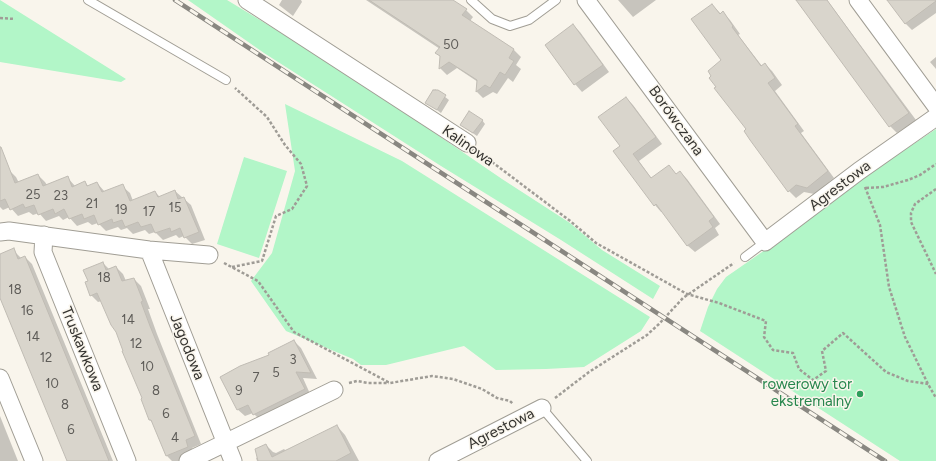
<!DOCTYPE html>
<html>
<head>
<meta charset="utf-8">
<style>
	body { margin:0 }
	canvas { display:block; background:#f9f5ec }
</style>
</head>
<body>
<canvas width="936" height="461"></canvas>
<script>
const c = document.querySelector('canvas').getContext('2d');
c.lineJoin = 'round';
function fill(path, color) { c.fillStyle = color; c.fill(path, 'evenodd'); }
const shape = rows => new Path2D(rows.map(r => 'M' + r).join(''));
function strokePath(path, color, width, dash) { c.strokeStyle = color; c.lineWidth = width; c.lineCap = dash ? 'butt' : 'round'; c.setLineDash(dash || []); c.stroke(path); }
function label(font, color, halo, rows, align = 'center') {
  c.font = font + ' Figtree,sans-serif'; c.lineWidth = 3; c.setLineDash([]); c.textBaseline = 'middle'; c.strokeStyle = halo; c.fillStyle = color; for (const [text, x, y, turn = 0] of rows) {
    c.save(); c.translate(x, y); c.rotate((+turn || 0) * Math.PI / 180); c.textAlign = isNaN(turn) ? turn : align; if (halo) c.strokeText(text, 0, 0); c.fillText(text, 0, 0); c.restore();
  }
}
fill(shape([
	[0,0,126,79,121,82,0,62],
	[188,0,227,0,344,71,502,179,570,223,602,250,660,286,653,299,561,240,441,166,264,53],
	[285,104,402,161,650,317,641,331,584,367,546,369,496,370,464,346,386,365,361,365,353,359,286,331,251,281,272,253,295,171],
	[936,129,936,461,900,461,700,331,708,307,717,289,726,277,778,241,855,183],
	[244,157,287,171,259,258,217,244]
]), '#b2f6c8');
fill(shape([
	[282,0,301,0,302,2,293,16,279,5],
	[366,0,451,0,466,10,473,17,470,21,514,50,521,57,516,65,521,69,513,82,508,78,497,94,493,92,483,98,477,92,478,82,457,68,447,75,440,68,441,57,437,53,440,49],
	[618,0,656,0,633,17],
	[797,0,827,0,916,120,897,133,890,126],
	[897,0,936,0,936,13,912,30,905,23],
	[712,5,721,14,723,13,730,20,740,34,738,35,762,66,765,64,772,71,782,85,775,91,804,131,801,133,834,178,814,194,804,192,796,198,789,191,748,129,723,61],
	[573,25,580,32,609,72,582,92,575,84,547,45],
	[936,57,936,69,930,62],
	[435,89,449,100,441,113,426,102],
	[626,98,633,105,662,144,639,161,652,179,668,166,677,175,680,172,687,179,720,224,715,228,719,235,695,252,688,246,663,211,661,212,655,205,621,146],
	[482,120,485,124,477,136,465,128],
	[9,170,16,177,19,183,38,175,45,182,47,185,67,177,75,186,85,182,89,187,97,183,105,192,122,186,130,193,133,201,155,192,160,197,175,191,191,205,205,240,192,244,184,236,179,238,176,235,163,240,155,232,149,234,145,230,133,234,127,228,121,230,118,227,106,231,98,223,92,225,88,222,77,226,69,217,63,220,59,216,46,221,39,213,33,215,29,212,18,216,10,207,3,210,0,207,0,173],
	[13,250,21,258,25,257,32,264,113,461,69,461,0,295,0,255],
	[103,263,109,269,116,267,123,274,126,281,134,279,141,286,150,309,148,309,157,334,201,444,192,448,194,454,178,461,172,461,167,456,154,424,150,420,144,399,117,331,102,301,98,302,91,295,89,281],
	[294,341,301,348,317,379,303,378,311,396,261,421,253,413,245,416,237,409,270,355],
	[0,416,18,461,0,461],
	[337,426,345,435,359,461,257,461,256,458,258,457,266,445,273,452,276,453,284,449,286,451]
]), '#0003');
const building = shape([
	[369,0,453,0,467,9,462,15,514,49,509,58,514,61,505,75,500,72,490,88,485,85,476,92,477,80,449,62,439,69,440,56,435,53,440,47,369,0],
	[796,0,827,0,909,113,889,127,796,0],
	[887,0,936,0,936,1,905,24,887,0],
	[712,4,720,14,723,11,733,26,732,27,761,66,765,63,775,78,768,83,798,124,795,126,828,171,807,188,796,185,788,192,750,140,744,131,746,129,714,88,716,87,709,78,711,76,708,71,721,60,691,19,712,4],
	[573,24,603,65,574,85,545,45,573,24],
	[433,90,438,90,446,95,437,110,425,103,433,90],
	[626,97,656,137,633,154,651,178,669,165,676,174,680,171,714,217,709,221,713,227,687,246,656,204,654,206,613,151,620,146,598,117,626,97],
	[469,111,483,120,473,133,460,125,469,111],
	[0,147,1,147,15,183,38,174,43,186,68,176,72,187,85,181,87,186,97,182,102,192,123,184,130,201,155,191,158,197,175,190,178,199,184,197,199,232,184,238,180,228,171,232,170,228,155,233,151,224,141,227,138,222,125,227,122,220,113,223,112,219,98,225,94,215,84,219,82,214,69,219,64,209,55,214,53,209,38,215,34,205,25,208,23,204,10,210,5,199,0,201,0,147],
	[14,248,18,259,25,256,109,461,67,461,0,298,0,254,14,248],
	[103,262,106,270,116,266,122,281,134,278,143,301,141,302,150,326,195,436,186,440,188,447,166,456,151,420,149,420,141,399,142,398,122,351,123,351,116,332,111,325,97,293,90,296,85,282,88,281,83,270,103,262],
	[294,340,311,373,296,372,305,389,253,415,248,405,237,410,220,377,240,366,269,355,268,353,294,340],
	[337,425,351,453,336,461,258,461,255,449,266,444,272,457,337,425]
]);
fill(building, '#d9d5cc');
strokePath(building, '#c0bcb4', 1);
const lane = shape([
	[88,0,226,80],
	[471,0,492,19,510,26,529,20,556,0],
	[745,257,765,242],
	[542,408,587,461]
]);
const street = shape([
	[247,0,467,143],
	[586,0,765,242,859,171,936,117],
	[858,0,936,106],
	[0,232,9,231,149,250,209,255],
	[44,235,43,252,127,461],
	[149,250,233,461],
	[0,378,34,461],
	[188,461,334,390],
	[438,461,542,408]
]);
strokePath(lane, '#a19e95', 10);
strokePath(street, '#a19e95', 19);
strokePath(shape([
	[0,18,15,19],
	[480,153,569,220,596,243,687,294,719,303,766,321,764,337,773,350,793,353,799,369,813,380,826,371,822,351,843,333,886,372,908,381,928,384],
	[865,187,880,225,889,287,905,337,928,384,936,398],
	[866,188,883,187,908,180,920,175,936,164],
	[936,189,915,204,911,213,911,222,936,274],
	[224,263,258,281,294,332,390,383,432,376,453,379,482,389,497,398,510,401,513,404],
	[232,267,262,261,276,216,292,209,307,186,301,164,285,145,267,117,235,88],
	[349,383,357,381,368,383,389,383],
	[555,398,589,372,647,335,659,324,683,298,734,263]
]), '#9f9c96', 2.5, [3, 2]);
strokePath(lane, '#fff', 8);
strokePath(street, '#fff', 17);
const rail = shape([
	[175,0,885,461]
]);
strokePath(rail, '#898781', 4.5);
strokePath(rail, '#f9f5ec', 3, [9]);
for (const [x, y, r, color] of [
	[860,394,4,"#2e9e5b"]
]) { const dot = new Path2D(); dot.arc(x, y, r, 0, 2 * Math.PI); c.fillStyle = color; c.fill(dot); strokePath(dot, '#f9f5ec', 1.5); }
label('13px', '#5e5c58', null, [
	["50",451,45],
	["25",33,195],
	["23",61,196],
	["21",92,204],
	["15",175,208],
	["19",121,210],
	["17",149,212],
	["18",104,278],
	["18",15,290],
	["16",27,311],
	["14",128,320],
	["14",33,337],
	["12",136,344],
	["12",46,358],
	["3",293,360],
	["10",147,367],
	["5",276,373],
	["7",256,378],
	["10",52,384],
	["8",156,391],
	["9",239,391],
	["8",65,405],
	["6",166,414],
	["6",71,430],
	["4",175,438]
]);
label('15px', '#353431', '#f9f5ec', [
	["Borówczana",676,121,54],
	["Kalinowa",468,146,35],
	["Agrestowa",840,186,-37],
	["Jagodowa",187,347,68],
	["Truskawkowa",82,349,68],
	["Agrestowa",501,429,-27]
]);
label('15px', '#27864d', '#f9f5ec', [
	["rowerowy tor",852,385],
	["ekstremalny",852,402]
], 'right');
</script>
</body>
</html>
